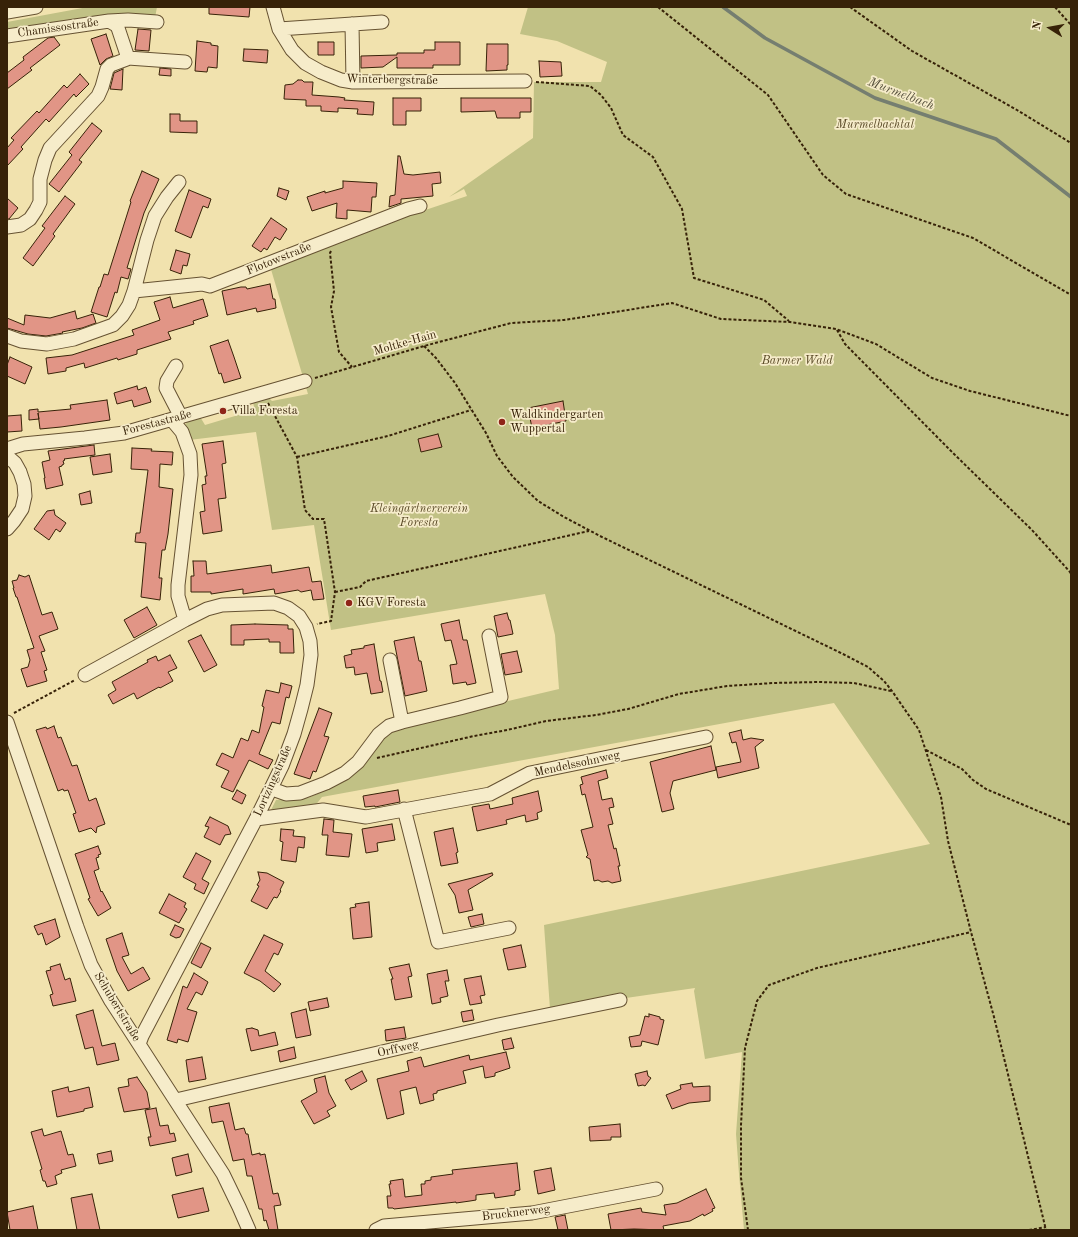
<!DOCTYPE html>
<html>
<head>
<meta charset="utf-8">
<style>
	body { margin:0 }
	#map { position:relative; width:1078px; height:1237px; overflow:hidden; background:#f1e2ae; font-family:"Old Standard TT",serif }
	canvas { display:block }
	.frame { position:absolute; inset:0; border:8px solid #372208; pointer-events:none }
	.north { position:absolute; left:1030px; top:8px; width:40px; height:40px; -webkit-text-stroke:3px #f6ecca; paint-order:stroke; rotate:281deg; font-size:11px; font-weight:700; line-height:16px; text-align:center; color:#372208 }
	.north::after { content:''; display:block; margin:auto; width:14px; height:18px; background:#372208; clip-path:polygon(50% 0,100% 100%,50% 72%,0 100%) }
</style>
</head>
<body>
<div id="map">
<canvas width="1078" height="1237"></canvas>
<div class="frame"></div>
<div class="north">N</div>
</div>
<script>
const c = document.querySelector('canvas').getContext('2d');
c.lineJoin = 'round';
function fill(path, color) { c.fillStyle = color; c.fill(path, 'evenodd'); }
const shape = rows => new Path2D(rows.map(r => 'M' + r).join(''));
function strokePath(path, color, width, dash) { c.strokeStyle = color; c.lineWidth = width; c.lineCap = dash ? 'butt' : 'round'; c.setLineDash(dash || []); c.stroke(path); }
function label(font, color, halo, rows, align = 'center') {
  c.font = font + ' "Old Standard TT",serif'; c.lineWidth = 3.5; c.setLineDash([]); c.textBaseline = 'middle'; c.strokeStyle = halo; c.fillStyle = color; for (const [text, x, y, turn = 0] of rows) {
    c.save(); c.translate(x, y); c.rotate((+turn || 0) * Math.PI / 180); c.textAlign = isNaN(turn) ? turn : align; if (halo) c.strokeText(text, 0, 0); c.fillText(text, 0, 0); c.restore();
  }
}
fill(shape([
	[88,7,157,7,155,18,7,32,7,22],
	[528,7,649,7,651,9,650,7,1071,7,1071,1230,744,1230,739,1174,736,1134,742,1052,705,1059,694,991,695,988,550,1009,544,925,930,844,834,703,322,797,314,807,269,814,276,800,308,798,320,793,353,772,383,736,398,727,559,689,555,635,545,594,331,630,314,525,272,530,256,432,189,440,185,432,185,425,189,420,199,415,205,425,255,410,252,399,266,395,272,401,308,394,270,266,363,231,467,196,464,189,449,197,533,138,534,82,601,82,607,62,557,41,520,34]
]), '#c1c185');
strokePath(shape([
	[723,7,765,38,875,98,996,139,1071,197]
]), '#757e70', 3.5);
const building = shape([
	[209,7,250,7,249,17,209,14,209,7],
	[138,29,151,30,149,51,135,50,138,29],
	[106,34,113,56,106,59,100,65,91,39,106,34],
	[54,37,60,45,30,68,32,70,7,89,7,73,24,60,23,57,48,38,54,37],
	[197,41,211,43,211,45,218,46,217,68,208,67,207,72,195,71,197,41],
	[318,42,334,42,334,55,318,55,318,42],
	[435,42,460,42,460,65,433,65,433,68,397,68,397,57,383,67,361,68,361,56,397,55,397,53,424,53,424,50,435,50,435,42],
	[487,44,508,44,508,65,507,65,507,70,486,71,487,44],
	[244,49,268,50,267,63,243,61,244,49],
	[539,61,561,62,562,76,540,77,539,61],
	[160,68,171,69,171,76,159,75,160,68],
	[123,69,122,90,110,89,114,73,123,69],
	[80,74,89,84,76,97,74,94,49,122,46,119,21,147,23,149,7,166,7,148,14,140,11,138,37,111,39,113,64,85,67,88,80,74],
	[298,80,302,80,304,82,313,82,312,95,339,97,345,98,344,100,374,102,373,115,357,114,358,109,338,108,338,112,321,111,321,106,306,106,306,100,284,99,285,85,293,84,298,80],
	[393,98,421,98,421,111,406,111,406,125,393,125,393,98],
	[461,98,531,98,531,112,520,112,520,118,497,118,495,111,461,112,461,98],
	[170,114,180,114,180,121,197,121,197,133,170,132,170,114],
	[92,123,102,131,79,160,82,162,59,192,49,184,72,155,69,152,92,123],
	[398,156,400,156,404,174,413,175,440,172,441,183,432,184,433,196,401,199,401,203,389,207,390,196,395,195,398,156],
	[142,171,159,179,144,213,127,268,131,269,128,279,121,277,117,293,115,292,107,317,91,312,99,287,100,287,104,274,108,275,131,202,130,201,142,171],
	[343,181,377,183,376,197,372,197,371,212,347,210,347,219,336,218,337,203,312,211,307,197,325,191,325,193,343,188,343,181],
	[279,188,289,191,286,200,277,196,279,188],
	[189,190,211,199,208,208,203,206,191,238,175,231,189,190],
	[65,196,75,204,53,234,55,236,33,266,23,258,45,228,42,226,65,196],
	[7,198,18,208,9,219,7,219,7,198],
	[271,218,287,229,280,240,275,237,267,250,264,248,261,252,252,246,271,218],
	[176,250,190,254,187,266,183,265,181,274,170,270,176,250],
	[270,284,273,299,275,299,276,308,257,312,256,308,227,315,222,291,241,287,246,287,247,289,270,284],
	[170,297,173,308,203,299,208,316,193,321,194,324,168,332,171,339,137,350,137,354,118,360,117,358,85,368,84,363,66,368,66,371,48,374,46,358,72,355,134,335,132,330,160,320,154,302,170,297],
	[75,311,77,319,93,314,96,323,82,328,62,332,63,333,46,336,28,334,7,328,7,318,24,325,25,315,50,318,75,311],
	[228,340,234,357,241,378,224,383,221,373,219,374,210,346,228,340],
	[10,357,32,367,25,384,7,376,7,365,10,357],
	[137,386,138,390,146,387,151,402,134,407,132,400,117,404,114,393,137,386],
	[107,400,110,420,61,427,40,429,38,413,39,419,29,420,29,410,38,409,38,412,71,409,70,405,107,400],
	[563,401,566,421,532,428,528,408,563,401],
	[21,415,22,431,7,432,7,416,21,415],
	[438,434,442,447,421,452,418,439,438,434],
	[223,441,226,463,222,464,226,498,218,499,222,531,203,534,200,512,205,511,202,485,206,484,205,476,207,476,202,444,223,441],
	[94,445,95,455,64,459,65,460,63,461,64,464,62,465,62,466,59,467,63,485,46,489,44,478,45,478,42,462,50,460,48,451,94,445],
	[132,448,152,449,151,451,173,452,172,465,160,464,159,487,173,489,168,534,165,550,162,550,159,578,162,578,160,600,141,597,146,543,135,542,136,533,140,533,148,470,131,469,132,448],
	[110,454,112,472,93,475,90,457,110,454],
	[90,491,92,503,81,505,79,494,90,491],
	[54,510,55,515,66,523,60,532,56,529,49,540,34,529,47,511,54,510],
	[193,561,206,561,207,574,271,565,272,573,309,567,312,582,321,581,324,599,313,600,311,590,301,592,298,590,275,594,274,589,243,594,243,589,211,594,211,592,191,592,191,576,194,576,193,561],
	[19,575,25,577,29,575,42,615,52,612,58,629,39,636,45,651,41,652,47,670,44,671,47,681,27,687,21,669,28,667,30,660,27,650,34,648,17,597,16,597,13,588,14,588,12,581,17,580,19,575],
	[147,607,157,625,134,638,124,620,147,607],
	[507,613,509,620,510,620,513,634,498,637,494,616,507,613],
	[459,620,463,640,467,640,476,683,467,685,466,682,453,684,450,665,457,664,451,640,445,641,441,624,459,620],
	[255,624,288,625,288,629,293,629,294,653,280,653,280,642,269,642,269,639,244,640,244,645,231,645,231,625,255,624],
	[201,635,217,665,204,672,188,641,201,635],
	[414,637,419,661,421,661,427,691,405,696,394,641,414,637],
	[374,644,380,681,381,681,383,692,371,694,367,673,355,675,354,667,346,668,344,656,352,654,351,650,364,648,364,646,374,644],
	[517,651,522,672,505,675,501,654,517,651],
	[170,655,177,668,168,672,173,681,160,688,159,687,137,699,134,693,113,704,108,695,116,690,112,682,148,662,147,660,156,656,158,661,170,655],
	[281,683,292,686,289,698,286,697,280,724,272,722,259,754,273,760,268,769,249,760,233,792,221,787,229,771,216,765,222,753,233,758,241,738,248,741,252,730,259,733,264,707,262,706,266,690,279,693,281,683],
	[319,708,332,713,324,736,329,737,316,772,313,771,310,779,294,774,319,708],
	[54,726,58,738,61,737,72,766,77,765,89,801,96,798,105,824,97,827,96,833,91,828,79,832,73,814,76,813,68,790,64,791,63,789,58,791,36,730,46,727,47,729,54,726],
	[741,730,743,740,751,738,764,740,755,747,759,768,718,778,716,767,741,762,736,742,732,743,729,733,741,730],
	[711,746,716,770,673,781,670,793,674,809,662,812,650,762,711,746],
	[606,770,608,778,598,781,602,800,612,798,614,807,609,808,613,824,608,825,614,849,616,848,620,866,618,866,621,881,612,883,608,881,602,882,598,880,594,881,590,859,586,857,588,855,581,830,593,827,585,794,582,795,580,785,583,784,581,777,606,770],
	[237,790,246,795,242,804,232,799,237,790],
	[398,790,400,802,375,807,375,806,365,807,363,796,398,790],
	[538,791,542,811,537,813,538,819,526,822,525,815,506,820,507,824,477,831,472,807,489,804,490,809,513,804,512,798,538,791],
	[210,817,228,826,231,834,225,835,220,845,204,837,209,827,205,826,210,817],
	[324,819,334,820,333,832,352,834,349,857,326,855,328,835,322,835,324,819],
	[392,824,395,840,377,843,378,851,366,853,362,829,392,824],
	[453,828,458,852,456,853,458,863,441,866,434,832,453,828],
	[281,829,294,830,293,836,305,837,304,848,298,847,296,862,281,860,283,842,280,841,281,829],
	[98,846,101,854,98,855,99,857,96,858,99,869,94,871,101,892,102,891,111,908,98,916,88,899,90,898,75,854,98,846],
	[196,853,211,861,202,879,209,883,204,894,194,889,196,884,183,877,196,853],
	[258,872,267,873,284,882,280,890,281,891,277,898,274,897,267,909,251,901,259,886,257,885,260,880,258,872],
	[492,873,493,875,468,890,473,910,459,913,455,895,448,884,492,873],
	[169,894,186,903,184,907,187,909,179,923,159,913,169,894],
	[369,902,372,937,353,939,350,908,356,907,355,904,369,902],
	[482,914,484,924,471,927,468,917,482,914],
	[55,919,60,937,46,945,42,933,38,935,34,926,55,919],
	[175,925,184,929,180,937,176,938,170,935,175,925],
	[122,933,129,955,122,957,131,974,143,967,150,979,128,991,117,971,106,939,122,933],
	[264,935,283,944,278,955,274,953,265,971,281,984,274,992,260,981,244,973,264,935],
	[201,943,211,948,201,968,191,963,201,943],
	[521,945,526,967,508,970,503,949,521,945],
	[60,964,65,980,70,978,76,1001,53,1006,50,995,53,994,46,971,51,970,50,967,60,964],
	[409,964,412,976,408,977,412,997,395,1000,391,979,393,979,389,968,409,964],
	[447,970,449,981,445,981,448,996,440,998,441,1002,432,1004,427,974,447,970],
	[194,973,208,982,202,995,196,992,187,1009,197,1012,188,1042,178,1039,177,1043,167,1040,183,986,187,988,194,973],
	[481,976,485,995,480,996,482,1003,470,1005,464,979,481,976],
	[327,998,329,1007,310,1011,308,1002,327,998],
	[306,1009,311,1035,296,1038,291,1013,306,1009],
	[93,1010,102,1046,115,1043,119,1060,97,1065,93,1047,85,1049,76,1015,93,1010],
	[472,1010,474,1020,463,1022,461,1012,472,1010],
	[649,1014,660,1017,660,1019,664,1020,658,1045,642,1041,641,1046,631,1047,629,1037,640,1035,645,1016,649,1017,649,1014],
	[404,1027,406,1038,386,1041,385,1030,404,1027],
	[252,1028,258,1030,259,1036,275,1032,278,1045,251,1051,246,1029,252,1028],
	[511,1038,514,1048,504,1050,502,1040,511,1038],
	[294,1047,296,1058,280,1062,278,1051,294,1047],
	[506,1052,510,1068,495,1073,495,1076,485,1078,483,1066,463,1071,466,1083,437,1091,437,1093,433,1094,434,1100,420,1104,416,1087,400,1091,404,1114,387,1119,377,1079,409,1071,407,1061,421,1057,424,1067,469,1055,470,1060,506,1052],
	[202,1057,206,1079,189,1082,186,1060,202,1057],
	[362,1071,367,1081,351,1090,345,1080,362,1071],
	[647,1071,648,1076,651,1078,645,1086,643,1085,638,1086,635,1074,647,1071],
	[325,1076,329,1093,336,1106,327,1111,330,1116,314,1124,301,1101,317,1092,314,1079,325,1076],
	[137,1077,147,1092,150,1108,124,1112,118,1088,129,1086,128,1079,137,1077],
	[692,1083,693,1087,710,1086,710,1101,689,1103,672,1109,666,1095,681,1089,680,1085,692,1083],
	[68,1087,69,1092,89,1087,93,1107,84,1109,84,1111,57,1117,52,1091,68,1087],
	[229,1103,235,1130,244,1128,246,1134,248,1134,252,1155,260,1153,260,1155,265,1154,273,1194,278,1193,281,1205,274,1206,278,1230,269,1230,266,1220,264,1221,262,1209,259,1209,252,1176,247,1176,244,1159,233,1161,223,1121,212,1123,209,1107,229,1103],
	[156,1108,160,1126,168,1125,170,1134,174,1133,176,1141,150,1146,148,1137,151,1137,145,1110,156,1108],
	[620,1124,621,1137,611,1137,611,1140,590,1141,589,1127,620,1124],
	[42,1129,44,1136,61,1131,68,1155,73,1154,76,1166,61,1170,62,1173,55,1176,57,1184,47,1187,45,1181,43,1181,40,1170,42,1169,31,1132,42,1129],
	[111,1151,113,1161,99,1164,97,1154,111,1151],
	[188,1154,192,1172,176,1176,172,1158,188,1154],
	[517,1163,520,1190,515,1191,515,1195,495,1198,494,1193,476,1195,476,1200,470,1201,456,1203,456,1202,394,1209,393,1208,388,1208,387,1196,391,1196,389,1184,391,1184,390,1181,403,1179,405,1197,422,1195,421,1184,425,1184,425,1181,431,1180,431,1177,453,1174,452,1170,517,1163],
	[551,1168,555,1190,538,1194,534,1171,551,1168],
	[203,1188,209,1211,178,1218,172,1195,203,1188],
	[706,1189,715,1208,712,1209,713,1211,704,1216,703,1214,690,1221,663,1226,664,1230,634,1229,611,1230,608,1214,641,1208,642,1212,666,1215,664,1205,677,1203,706,1189],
	[92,1194,100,1230,77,1230,71,1198,92,1194],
	[33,1206,38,1230,10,1230,7,1212,33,1206],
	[565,1215,568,1230,558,1230,555,1217,565,1215]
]);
fill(building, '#e19586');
strokePath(building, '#372208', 1);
const minor = shape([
	[273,7,279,29,292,50,305,63,321,72,341,80,353,82,525,81],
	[7,12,36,7],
	[109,21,128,20,157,22],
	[352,24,353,82],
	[279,29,382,22],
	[7,36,109,21,116,25,118,28,128,58,127,59,111,65,107,69,102,87,98,96,50,148,45,160,40,179,40,202,36,210,30,219,21,225,7,227],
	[128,58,185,62],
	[134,291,202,284,210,286,408,209,420,206],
	[7,336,21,341,47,344,74,339,113,325,122,316,129,305,134,291,147,240,155,216,167,197,179,182],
	[176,366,167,381,166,388,181,417],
	[7,449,23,444,85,438,124,433,305,381],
	[7,456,15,463,20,472,24,484,25,496,22,509,14,521,7,529],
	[85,675,185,620],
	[7,722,77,927,91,965,111,1001,223,1174,239,1207,249,1230],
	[402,722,460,708,501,697,489,636],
	[272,789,286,794,300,793,326,783,345,773,358,762,379,734,389,726,402,722,390,660],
	[404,809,438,942,509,928],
	[256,819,323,810,366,817,490,794,530,773,706,737],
	[139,1044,142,1036,256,819,282,766,294,734,301,709,307,685,311,655,310,641,306,627,299,616,288,608,274,603,222,605,207,609,185,620,178,596,178,585,191,475,190,454,182,432,172,420],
	[176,1100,498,1025,620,1000],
	[376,1230,384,1226,532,1213,656,1189]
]);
strokePath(minor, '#665232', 15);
strokePath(shape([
	[658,7,768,95,823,175,846,194,973,238,1071,295],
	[850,7,912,51,1017,110,1071,143],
	[1055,7,1071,25],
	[536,82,590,86,601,95,611,108,623,135,653,157,682,209,694,278,764,300,789,321],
	[331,251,330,253,334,291,331,307,339,352,352,367],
	[837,330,845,344,954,454,1032,530,1070,572,1071,574],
	[424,346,436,358,455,383,486,433,497,456,513,477,538,501,564,517,600,536,843,654,868,667,884,681,892,691,919,730,941,797,948,841,971,932,994,1017,1046,1230],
	[315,378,424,346,511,323,564,320,672,303,721,319,790,322,836,329,876,344,932,378,970,391,1071,416],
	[268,403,297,457,305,510,313,519,324,519,335,592,331,621,317,624],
	[297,457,388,436,471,410],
	[335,592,360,587,366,581,589,531],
	[14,713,75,680],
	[926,750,962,769,973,780,986,789,1071,825],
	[377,758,474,736,507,730,546,721,596,715,628,709,679,694,727,686,773,683,819,682,854,683,891,691],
	[748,1230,741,1178,741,1125,745,1048,757,1001,769,985,817,968,971,932],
	[1029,1230,1046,1227]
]), '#372208', 2, [3, 2]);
strokePath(minor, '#f6ecca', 13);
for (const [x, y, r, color] of [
	[223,411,4,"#8f2418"],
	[502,422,4,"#8f2418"],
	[349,603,4,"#8f2418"]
]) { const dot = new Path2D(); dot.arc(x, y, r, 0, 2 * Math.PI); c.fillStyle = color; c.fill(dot); strokePath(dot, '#f6ecca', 1.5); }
label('12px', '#372208', '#f6ecca', [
	["Chamissostraße",58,28,-8],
	["Winterbergstraße",392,80,1],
	["Flotowstraße",279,259,-22],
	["Moltke-Hain",405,343,-16],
	["Forestastraße",157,423,-15],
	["Mendelssohnweg",577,764,-12],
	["Lortzingstraße",273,781,-66],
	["Schubertstraße",117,1007,59],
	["Orffweg",398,1049,-13],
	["Brucknerweg",516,1213,-7]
]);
label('italic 12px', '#5a4a27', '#f6ecca', [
	["Murmelbachtal",875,125],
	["Barmer Wald",797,361],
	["Kleingärtnerverein",419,509],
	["Foresta",419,523]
]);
label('12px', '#372208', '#f6ecca', [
	["Villa Foresta",231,411],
	["Waldkindergarten",510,415],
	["Wuppertal",510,429],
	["KGV Foresta",357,603]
], 'left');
label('italic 13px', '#56503c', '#f6ecca', [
	["Murmelbach",901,94,21]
]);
</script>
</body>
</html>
